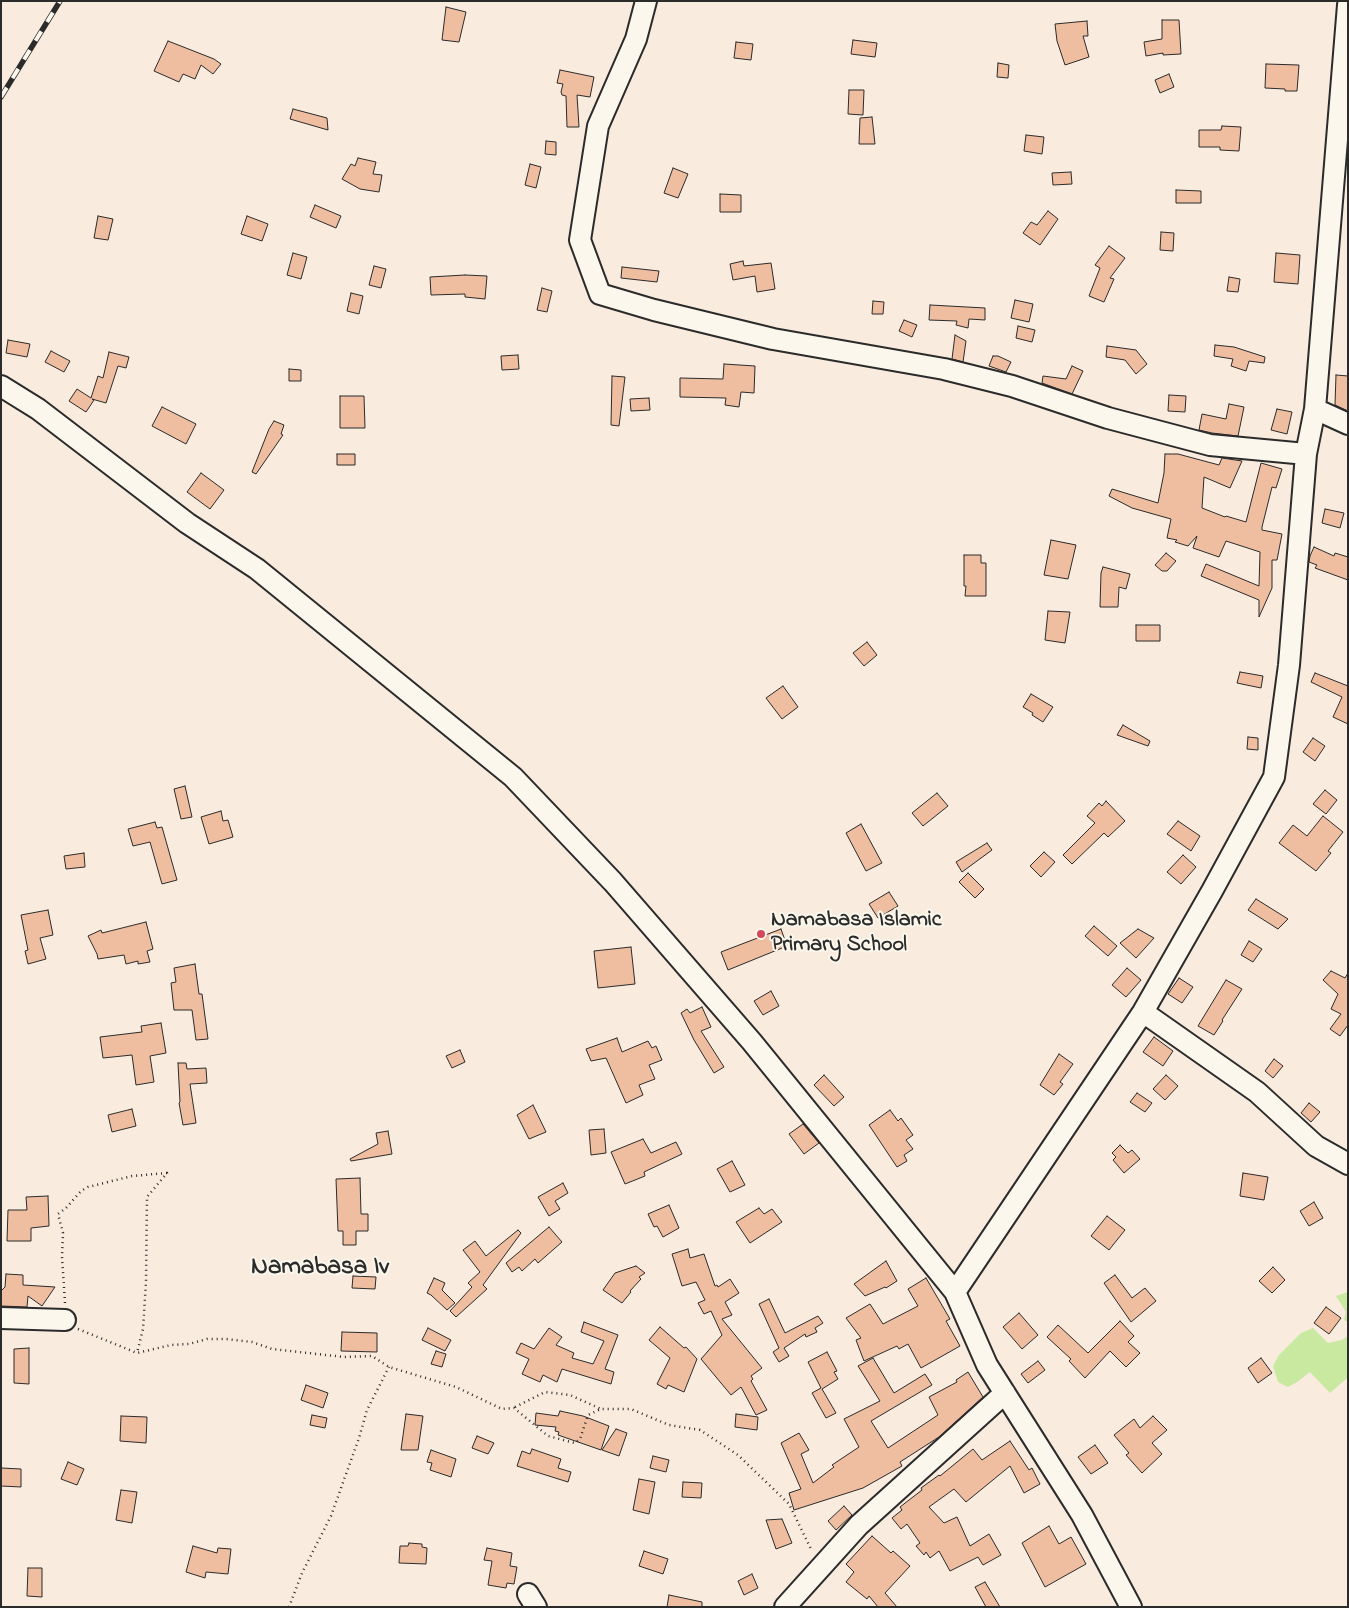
<!DOCTYPE html>
<html>
<head>
<meta charset="utf-8">
<style>
	body { margin:0 }
	#map { position:relative; width:1349px; height:1608px; overflow:hidden; background:#f9ebdd; font-family:"Indie Flower",sans-serif }
	canvas { display:block }
	.frame { position:absolute; inset:0; border:2px solid #2b2b2b; pointer-events:none }
</style>
</head>
<body>
<div id="map">
<canvas width="1349" height="1608"></canvas>
<div class="frame"></div>
</div>
<script>
const c = document.querySelector('canvas').getContext('2d');
c.lineJoin = 'round';
function fill(path, color) { c.fillStyle = color; c.fill(path, 'evenodd'); }
const shape = rows => new Path2D(rows.map(r => 'M' + r).join(''));
function strokePath(path, color, width, dash) { c.strokeStyle = color; c.lineWidth = width; c.lineCap = dash ? 'butt' : 'round'; c.setLineDash(dash || []); c.stroke(path); }
function label(font, color, halo, rows, align = 'center') {
  c.font = font + ' "Indie Flower",sans-serif'; c.lineWidth = 4; c.setLineDash([]); c.textBaseline = 'middle'; c.strokeStyle = halo; c.fillStyle = color; for (const [text, x, y, turn = 0] of rows) {
    c.save(); c.translate(x, y); c.rotate((+turn || 0) * Math.PI / 180); c.textAlign = isNaN(turn) ? turn : align; if (halo) c.strokeText(text, 0, 0); c.fillText(text, 0, 0); c.restore();
  }
}
fill(shape([
	[1348,1292,1348,1322,1344,1320,1346,1312,1336,1296],
	[1313,1328,1328,1343,1342,1340,1348,1336,1348,1377,1330,1393,1310,1372,1297,1382,1288,1387,1278,1382,1273,1366,1279,1355,1301,1333]
]), '#c9e8a0');
const building = shape([
	[446,7,466,12,459,42,442,40,446,7],
	[1162,20,1179,20,1181,54,1163,55,1163,53,1146,56,1144,42,1162,39,1162,20],
	[1087,21,1088,36,1083,36,1089,57,1065,65,1057,41,1055,24,1087,21],
	[853,40,877,43,875,57,851,54,853,40],
	[168,41,214,59,221,64,213,74,201,65,195,79,183,74,179,82,154,71,168,41],
	[736,42,753,44,751,60,734,58,736,42],
	[998,63,1009,65,1008,78,997,77,998,63],
	[1266,64,1299,65,1297,91,1285,91,1285,89,1265,88,1266,64],
	[560,70,594,77,590,97,577,95,579,127,567,127,566,96,562,95,561,92,563,84,557,83,560,70],
	[1169,74,1174,87,1160,93,1155,80,1169,74],
	[849,90,864,90,863,115,848,114,849,90],
	[293,109,327,118,328,130,290,119,293,109],
	[872,117,875,144,859,144,860,118,872,117],
	[1222,126,1241,127,1239,151,1220,150,1220,147,1199,147,1199,130,1221,130,1222,126],
	[1026,135,1044,137,1042,154,1024,151,1026,135],
	[546,141,556,142,556,155,545,154,546,141],
	[358,158,376,162,373,174,382,175,379,192,360,189,342,179,351,164,355,166,358,158],
	[530,164,541,167,536,188,525,185,530,164],
	[673,168,688,174,678,198,664,193,673,168],
	[1071,172,1072,184,1053,185,1052,173,1071,172],
	[1176,190,1201,191,1201,203,1176,203,1176,190],
	[720,194,741,195,741,212,720,212,720,194],
	[315,205,341,216,336,228,310,217,315,205],
	[1048,211,1058,219,1040,245,1023,233,1031,222,1037,225,1048,211],
	[98,216,113,219,108,240,94,238,98,216],
	[247,216,268,224,262,241,241,234,247,216],
	[1161,232,1174,233,1173,251,1160,250,1161,232],
	[1109,246,1125,258,1110,278,1114,279,1104,302,1089,296,1100,268,1095,265,1109,246],
	[293,253,307,257,301,279,287,275,293,253],
	[1276,253,1300,255,1298,284,1274,282,1276,253],
	[743,261,744,266,771,263,775,289,757,292,755,276,733,280,730,264,743,261],
	[374,266,386,269,381,288,369,285,374,266],
	[622,267,659,271,657,282,621,278,622,267],
	[465,275,487,276,485,299,465,297,465,294,431,295,430,277,465,275],
	[1229,277,1240,279,1238,292,1227,291,1229,277],
	[542,288,552,291,547,312,537,310,542,288],
	[351,293,363,296,359,314,347,311,351,293],
	[1015,300,1033,304,1029,322,1011,318,1015,300],
	[873,301,884,302,883,314,872,314,873,301],
	[930,305,985,308,985,320,969,319,968,328,956,325,957,321,929,320,930,305],
	[904,320,917,325,912,337,899,331,904,320],
	[1018,326,1035,330,1032,342,1016,338,1018,326],
	[955,335,966,341,963,362,952,359,955,335],
	[8,340,30,344,27,357,6,353,8,340],
	[1215,345,1234,347,1265,357,1264,363,1249,361,1246,371,1231,366,1233,359,1214,356,1215,345],
	[1107,346,1136,350,1147,364,1136,374,1125,360,1106,357,1107,346],
	[51,351,70,361,64,372,45,362,51,351],
	[109,352,129,357,126,368,118,366,106,403,92,399,94,400,86,412,69,401,77,389,91,398,98,376,103,378,109,352],
	[518,355,519,369,502,370,501,356,518,355],
	[993,356,998,356,1011,362,1006,372,989,366,993,356],
	[724,364,755,366,754,393,741,392,739,407,725,405,726,398,680,397,680,378,723,379,724,364],
	[1072,366,1083,371,1072,394,1042,383,1043,376,1066,379,1072,366],
	[289,369,301,370,301,381,289,381,289,369],
	[1336,375,1348,376,1348,411,1335,405,1336,375],
	[612,376,625,377,619,426,611,425,612,376],
	[1169,395,1186,396,1185,412,1168,411,1169,395],
	[340,396,364,396,365,428,340,428,340,396],
	[649,398,650,410,631,411,630,399,649,398],
	[1229,404,1244,407,1238,436,1212,433,1199,430,1202,414,1226,419,1229,404],
	[162,407,196,424,186,444,152,426,162,407],
	[1277,409,1292,412,1287,434,1271,430,1277,409],
	[274,421,284,425,281,434,283,435,256,474,252,472,269,429,274,421],
	[337,454,355,454,355,465,337,465,337,454],
	[1165,454,1178,454,1219,465,1222,458,1242,461,1230,488,1204,477,1202,508,1225,517,1226,516,1246,522,1261,463,1282,469,1276,488,1272,487,1262,527,1262,530,1282,534,1277,560,1272,560,1272,588,1259,617,1259,600,1201,576,1206,564,1259,586,1260,552,1226,541,1219,557,1193,548,1197,536,1188,546,1175,542,1177,540,1167,538,1171,519,1132,508,1109,496,1112,489,1158,503,1164,473,1165,454],
	[201,473,224,490,210,509,187,492,201,473],
	[1325,509,1344,513,1340,528,1322,523,1325,509],
	[1051,540,1076,545,1068,579,1044,575,1051,540],
	[1314,547,1334,556,1335,553,1348,557,1348,580,1315,568,1317,565,1309,562,1310,556,1314,547],
	[1166,553,1176,561,1167,571,1162,571,1155,565,1166,553],
	[964,555,981,555,981,563,986,563,986,596,965,596,966,586,964,586,964,555],
	[1103,567,1130,574,1126,589,1119,587,1118,607,1100,607,1101,573,1103,567],
	[1048,611,1070,612,1065,643,1045,640,1048,611],
	[1136,625,1160,625,1160,641,1136,641,1136,625],
	[867,642,877,655,864,666,853,653,867,642],
	[1240,672,1263,676,1261,688,1237,683,1240,672],
	[1315,673,1348,686,1348,724,1333,717,1342,697,1311,682,1315,673],
	[783,686,798,707,782,719,766,698,783,686],
	[1031,694,1053,707,1043,722,1032,715,1033,713,1023,707,1031,694],
	[1123,725,1150,741,1148,746,1117,735,1123,725],
	[1248,737,1258,738,1258,750,1247,749,1248,737],
	[1313,738,1325,746,1315,761,1303,752,1313,738],
	[185,786,192,817,181,819,174,789,185,786],
	[1325,790,1337,800,1326,814,1313,804,1325,790],
	[937,793,948,806,923,826,912,813,937,793],
	[1106,801,1125,821,1108,837,1104,833,1072,864,1063,855,1095,823,1087,816,1099,803,1102,806,1106,801],
	[221,811,223,821,228,820,233,837,209,844,201,817,221,811],
	[1323,816,1343,832,1328,851,1331,853,1316,871,1279,843,1293,825,1307,836,1323,816],
	[1178,821,1200,836,1191,851,1167,834,1178,821],
	[155,822,157,828,162,827,177,880,162,884,150,842,133,846,128,829,155,822],
	[861,824,882,863,866,871,846,833,861,824],
	[987,843,992,850,962,872,956,862,987,843],
	[1044,852,1055,862,1041,877,1030,866,1044,852],
	[84,853,85,867,66,869,64,856,84,853],
	[1183,855,1196,867,1181,884,1167,872,1183,855],
	[968,873,984,889,975,898,959,882,968,873],
	[889,892,898,906,878,918,869,904,889,892],
	[1256,899,1288,919,1278,929,1248,910,1256,899],
	[48,910,53,935,40,938,46,959,28,964,25,951,28,950,21,915,48,910],
	[146,922,153,949,147,951,150,962,138,964,138,961,126,964,124,955,98,959,97,954,88,936,101,930,102,933,146,922],
	[1094,926,1117,946,1108,956,1085,936,1094,926],
	[781,929,787,946,728,970,721,952,781,929],
	[1138,929,1154,938,1136,958,1120,943,1138,929],
	[1249,941,1262,949,1253,962,1241,955,1249,941],
	[631,947,635,984,598,988,594,951,631,947],
	[195,964,199,994,202,994,208,1039,196,1040,192,1010,174,1010,171,983,176,982,174,968,195,964],
	[1127,968,1141,980,1126,997,1112,985,1127,968],
	[1331,971,1345,978,1348,973,1348,1025,1340,1036,1330,1029,1341,1014,1331,1009,1338,994,1323,980,1331,971],
	[1179,978,1193,987,1182,1003,1168,994,1179,978],
	[1226,980,1242,989,1222,1020,1223,1021,1214,1035,1198,1026,1226,980],
	[771,991,779,1006,763,1015,754,1001,771,991],
	[702,1007,711,1027,701,1031,724,1067,714,1073,694,1040,681,1013,687,1009,690,1013,702,1007],
	[161,1023,166,1053,150,1056,154,1082,136,1085,132,1055,103,1058,100,1037,142,1032,141,1026,161,1023],
	[1154,1037,1173,1051,1163,1066,1143,1052,1154,1037],
	[617,1038,622,1052,648,1041,652,1048,656,1046,662,1060,649,1065,655,1079,639,1085,643,1095,626,1103,606,1058,591,1061,586,1049,617,1038],
	[460,1050,465,1062,452,1068,446,1056,460,1050],
	[1059,1054,1073,1064,1060,1082,1063,1084,1054,1095,1040,1085,1059,1054],
	[1274,1059,1283,1066,1273,1078,1265,1071,1274,1059],
	[178,1063,186,1063,187,1069,206,1068,207,1083,190,1084,196,1123,183,1125,179,1103,180,1102,178,1063],
	[824,1075,844,1097,834,1106,814,1085,824,1075],
	[1166,1075,1178,1086,1165,1100,1153,1089,1166,1075],
	[1137,1093,1152,1103,1145,1112,1130,1102,1137,1093],
	[1309,1103,1320,1112,1311,1122,1301,1113,1309,1103],
	[533,1105,546,1132,529,1139,517,1115,533,1105],
	[132,1109,136,1126,112,1132,108,1115,132,1109],
	[890,1110,898,1121,901,1118,913,1135,906,1140,913,1149,904,1155,907,1161,897,1167,869,1125,890,1110],
	[803,1124,819,1143,804,1154,789,1134,803,1124],
	[604,1129,606,1153,591,1155,589,1130,604,1129],
	[388,1131,392,1154,351,1161,350,1159,378,1144,376,1133,388,1131],
	[643,1139,651,1153,676,1142,682,1154,644,1172,645,1176,625,1184,611,1152,643,1139],
	[1120,1145,1128,1153,1132,1150,1140,1159,1124,1173,1113,1160,1116,1157,1112,1153,1120,1145],
	[732,1161,745,1185,730,1192,717,1169,732,1161],
	[1243,1173,1268,1177,1264,1200,1240,1196,1243,1173],
	[360,1178,361,1214,368,1214,368,1231,356,1231,356,1245,343,1245,343,1231,338,1231,336,1179,360,1178],
	[563,1183,568,1193,555,1201,560,1209,549,1216,538,1197,563,1183],
	[48,1196,49,1226,31,1228,31,1241,7,1241,8,1210,27,1210,26,1197,48,1196],
	[1314,1202,1323,1218,1309,1226,1300,1211,1314,1202],
	[669,1205,679,1228,663,1237,657,1226,654,1227,648,1214,669,1205],
	[759,1208,764,1214,772,1209,782,1222,750,1243,736,1222,759,1208],
	[1107,1216,1125,1230,1109,1250,1091,1236,1107,1216],
	[549,1227,562,1242,538,1263,535,1259,522,1271,519,1267,512,1272,506,1263,549,1227],
	[518,1230,521,1233,483,1285,487,1289,456,1317,450,1311,472,1287,468,1283,480,1272,463,1250,475,1241,486,1256,518,1230],
	[688,1249,690,1258,704,1254,715,1286,717,1285,718,1287,730,1279,739,1293,725,1302,732,1315,722,1319,762,1368,751,1376,753,1379,751,1381,767,1410,756,1415,741,1387,731,1395,701,1359,722,1335,711,1311,704,1314,698,1303,705,1300,696,1282,682,1286,672,1254,688,1249],
	[886,1261,897,1281,886,1288,885,1287,865,1296,854,1284,886,1261],
	[636,1266,645,1273,639,1277,641,1279,630,1291,631,1292,622,1303,603,1290,615,1273,636,1266],
	[1273,1267,1285,1280,1272,1293,1259,1281,1273,1267],
	[6,1274,23,1275,23,1285,55,1287,42,1306,28,1296,27,1307,1,1306,1,1291,5,1287,6,1274],
	[1115,1275,1132,1298,1145,1288,1156,1301,1131,1322,1104,1283,1115,1275],
	[353,1276,376,1277,375,1289,352,1288,353,1276],
	[434,1278,445,1283,442,1290,455,1303,447,1310,431,1295,427,1293,434,1278],
	[926,1278,950,1319,946,1321,960,1346,921,1368,908,1344,899,1349,897,1346,864,1361,856,1340,861,1338,846,1318,870,1304,883,1324,918,1306,908,1289,926,1278],
	[769,1299,785,1333,818,1316,823,1323,815,1328,817,1332,806,1337,805,1334,784,1348,789,1356,779,1362,773,1352,779,1348,759,1304,769,1299],
	[1326,1307,1341,1318,1329,1334,1314,1323,1326,1307],
	[1019,1313,1038,1335,1022,1349,1003,1327,1019,1313],
	[1120,1321,1134,1336,1128,1342,1140,1353,1126,1367,1110,1351,1085,1378,1069,1361,1071,1359,1047,1337,1058,1325,1088,1353,1120,1321],
	[584,1322,618,1335,605,1369,614,1372,611,1384,562,1369,557,1382,543,1375,540,1382,522,1374,529,1359,516,1353,521,1343,534,1349,549,1328,562,1337,556,1345,574,1353,572,1358,593,1364,604,1341,581,1332,584,1322],
	[660,1327,684,1348,686,1347,697,1359,684,1392,668,1385,666,1389,657,1384,670,1358,649,1340,660,1327],
	[428,1328,451,1340,445,1351,422,1340,428,1328],
	[342,1332,377,1333,377,1352,341,1351,342,1332],
	[29,1348,29,1384,14,1383,14,1349,29,1348],
	[436,1351,446,1354,442,1367,431,1364,436,1351],
	[827,1352,837,1371,834,1372,838,1379,822,1389,836,1413,826,1418,812,1393,821,1388,808,1362,827,1352],
	[873,1358,894,1393,925,1374,932,1385,871,1421,888,1448,938,1415,929,1397,957,1382,956,1380,968,1372,983,1397,939,1437,900,1462,902,1466,863,1488,794,1510,789,1493,801,1489,781,1443,799,1433,809,1450,801,1454,813,1483,834,1467,832,1465,859,1447,844,1419,880,1401,858,1366,873,1358],
	[1261,1358,1272,1373,1258,1383,1248,1368,1261,1358],
	[1038,1361,1045,1370,1028,1383,1021,1374,1038,1361],
	[306,1385,328,1393,323,1408,301,1400,306,1385],
	[560,1411,583,1416,609,1426,601,1450,558,1435,559,1432,555,1431,556,1427,535,1425,536,1413,558,1416,560,1411],
	[406,1414,423,1416,418,1450,401,1450,406,1414],
	[736,1414,758,1417,757,1430,735,1427,736,1414],
	[312,1415,327,1418,325,1428,310,1425,312,1415],
	[121,1416,147,1417,146,1443,120,1441,121,1416],
	[1153,1416,1167,1430,1152,1443,1162,1454,1142,1473,1126,1455,1129,1453,1114,1435,1134,1419,1140,1428,1153,1416],
	[616,1429,627,1433,619,1456,602,1450,616,1429],
	[477,1436,494,1443,488,1454,472,1448,477,1436],
	[1010,1441,1029,1470,1032,1468,1040,1484,1024,1493,1010,1466,966,1502,954,1489,929,1507,944,1523,957,1517,970,1546,989,1534,1001,1555,983,1565,978,1557,950,1571,939,1551,930,1558,926,1552,924,1555,916,1546,920,1543,907,1524,901,1529,892,1518,902,1510,900,1507,922,1490,921,1488,939,1475,940,1476,973,1449,982,1460,1010,1441],
	[1095,1445,1108,1463,1091,1474,1078,1457,1095,1445],
	[532,1449,561,1459,558,1468,571,1472,568,1482,517,1466,522,1451,530,1454,532,1449],
	[431,1450,456,1459,451,1477,430,1470,432,1463,427,1462,431,1450],
	[653,1456,669,1460,666,1472,650,1468,653,1456],
	[68,1462,84,1469,77,1485,61,1479,68,1462],
	[1,1468,21,1469,21,1487,1,1486,1,1468],
	[639,1479,655,1482,649,1514,633,1510,639,1479],
	[683,1482,702,1483,701,1498,682,1497,683,1482],
	[121,1490,137,1492,132,1523,116,1520,121,1490],
	[844,1506,852,1515,836,1530,828,1521,844,1506],
	[782,1519,792,1543,776,1549,766,1520,782,1519],
	[1049,1526,1059,1544,1071,1537,1086,1564,1045,1587,1022,1543,1049,1526],
	[872,1536,891,1553,893,1551,910,1566,885,1593,897,1607,878,1607,869,1596,867,1599,846,1582,854,1572,846,1564,872,1536],
	[409,1543,422,1544,422,1547,427,1548,426,1564,399,1563,400,1546,408,1546,409,1543],
	[193,1546,217,1553,218,1548,231,1549,228,1574,206,1572,205,1578,186,1572,193,1546],
	[487,1548,512,1553,510,1566,517,1567,514,1584,507,1583,506,1588,488,1585,492,1561,484,1560,487,1548],
	[644,1551,668,1559,663,1574,639,1566,644,1551],
	[28,1568,42,1568,42,1597,27,1596,28,1568],
	[752,1574,758,1588,744,1595,738,1581,752,1574],
	[985,1582,1000,1607,986,1607,975,1587,985,1582],
	[669,1595,702,1602,702,1607,667,1607,669,1595]
]);
fill(building, '#efbda0');
strokePath(building, '#2b2b2b', 1);
const minor = shape([
	[646,1,636,39,598,126,580,240,600,294,654,310,773,339,944,369,1012,386,1108,418,1210,445,1306,454],
	[1,386,38,409,187,523,257,569,513,777,613,882,752,1042,955,1292,987,1365,1082,1515,1131,1607],
	[1315,409,1348,424],
	[1143,1012,1257,1092,1316,1146,1348,1164],
	[955,1292,1143,1012,1212,891,1274,777,1289,665,1306,454,1315,409,1348,5],
	[1,1318,65,1320],
	[528,1594,536,1607],
	[785,1607,859,1525,1005,1393]
]);
strokePath(minor, '#2b2b2b', 24);
strokePath(shape([
	[65,1303,62,1257,63,1233,58,1214,66,1208,81,1191,88,1187,132,1176,167,1173,147,1197,146,1282,143,1329,137,1353],
	[78,1329,137,1353,171,1345,189,1344,207,1339,226,1339,252,1342,272,1349,344,1357,372,1356,389,1367,456,1387,502,1409,514,1408,548,1436,575,1443,580,1439,588,1415,601,1409,631,1409,669,1425,700,1430,738,1455,789,1504,812,1551],
	[515,1407,545,1392,570,1395,601,1409],
	[289,1607,302,1573,331,1516,359,1438,367,1410,389,1367]
]), '#2b2b2b', 2.5, [1, 4]);
strokePath(minor, '#fbf7ec', 20);
const rail = shape([
	[1,97,60,1]
]);
strokePath(rail, '#2b2b2b', 5.5);
strokePath(rail, '#fbf7ec', 4, [11]);
for (const [x, y, r, color] of [
	[761,934,5,"#d1495b"]
]) { const dot = new Path2D(); dot.arc(x, y, r, 0, 2 * Math.PI); c.fillStyle = color; c.fill(dot); strokePath(dot, '#fbf7ec', 2); }
label('bold 22px', '#2b2b2b', '#fbf7ec', [
	["Namabasa Islamic",771,921],
	["Primary School",771,946]
], 'left');
label('bold 25px', '#2b2b2b', '#fbf7ec', [
	["Namabasa Iv",320,1269]
]);
</script>
</body>
</html>
